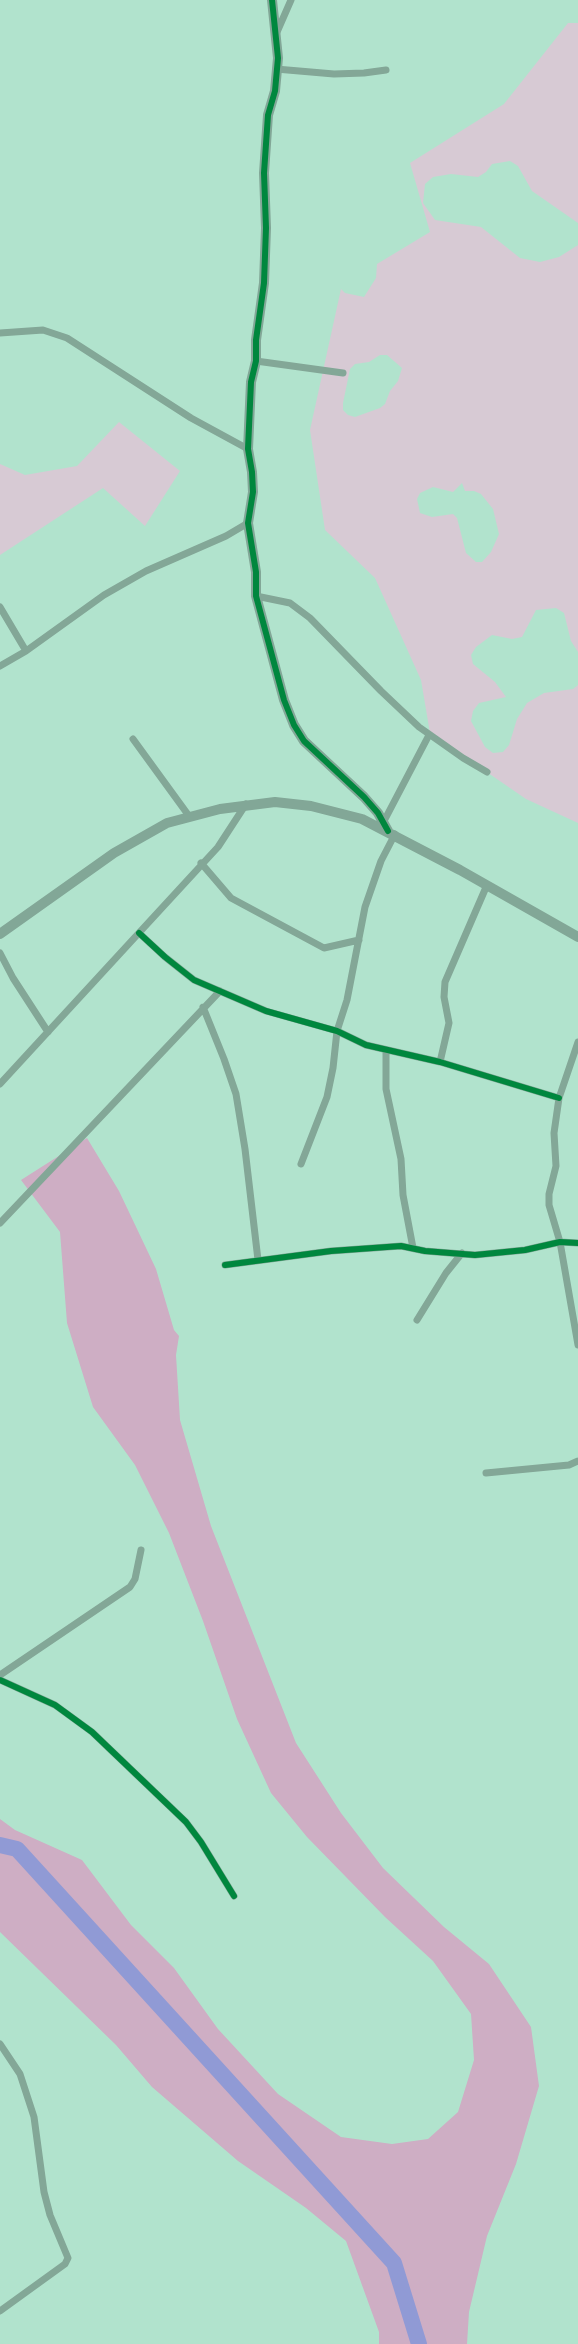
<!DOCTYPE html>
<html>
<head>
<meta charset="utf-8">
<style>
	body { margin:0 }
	canvas { display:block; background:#b1e3cd }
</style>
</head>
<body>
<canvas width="578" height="2344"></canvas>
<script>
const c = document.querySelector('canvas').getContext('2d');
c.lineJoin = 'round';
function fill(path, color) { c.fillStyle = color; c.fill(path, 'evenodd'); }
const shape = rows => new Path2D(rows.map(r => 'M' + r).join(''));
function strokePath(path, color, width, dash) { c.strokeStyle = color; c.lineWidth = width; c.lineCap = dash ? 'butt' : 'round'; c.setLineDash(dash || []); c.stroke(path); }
fill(shape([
	[568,23,578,23,578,223,532,191,518,166,510,161,492,164,486,172,478,177,451,174,433,177,425,184,423,203,435,220,481,227,520,258,540,262,559,257,578,245,578,652,571,641,564,613,556,608,536,610,522,637,512,639,492,635,476,647,471,655,473,664,495,682,506,697,479,703,473,711,471,721,485,747,493,753,503,752,509,745,517,719,527,703,544,693,573,689,578,685,578,823,526,799,430,733,421,680,375,578,325,530,310,430,341,289,345,293,364,297,376,278,377,264,430,232,410,163,504,104],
	[380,355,387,355,402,368,398,381,390,391,385,404,380,408,355,417,348,415,343,410,343,403,350,369,355,364,369,362],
	[462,483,465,491,474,491,481,494,493,509,499,534,491,552,482,562,476,562,466,553,457,518,453,514,432,517,420,513,417,499,420,493,433,487,453,492],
	[119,422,180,471,145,526,103,488,0,555,0,464,25,475,77,466]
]), '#d7cad4');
fill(shape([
	[87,1138,119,1191,156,1269,174,1330,179,1336,176,1355,180,1420,211,1526,296,1743,341,1813,383,1868,444,1927,489,1964,531,2027,539,2086,516,2164,487,2236,469,2312,467,2344,379,2344,379,2332,346,2241,306,2208,238,2161,152,2087,116,2045,0,1932,0,1819,15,1830,82,1860,131,1925,174,1968,218,2029,278,2094,341,2137,392,2144,428,2139,458,2112,474,2060,471,2014,433,1961,385,1917,307,1837,271,1793,237,1719,203,1621,169,1533,135,1465,93,1407,67,1323,60,1232,21,1180]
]), '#ceaec4');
strokePath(shape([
	[0,1845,17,1849,394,2263,419,2344]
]), '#909ad5', 16);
strokePath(shape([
	[277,32,291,0],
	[276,69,334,74,364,73,386,70],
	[0,333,43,330,67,338,191,418,248,449],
	[256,361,343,373],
	[256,596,290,603,310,618,381,691,419,727,463,758,487,772],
	[0,607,26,651],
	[0,666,26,651,104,595,146,571,226,536,248,523],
	[133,739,189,816],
	[383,823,429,735],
	[201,863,231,898,324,948,359,940],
	[139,933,165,957,194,980,266,1011,337,1031,366,1045,440,1062,559,1098],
	[0,953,13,978,48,1032],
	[203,1007,224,1059,236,1094,245,1149,258,1260],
	[578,1042,559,1098,554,1133,556,1166,549,1194,549,1205,560,1242,578,1345],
	[386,1050,386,1089,401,1159,403,1195,413,1248],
	[440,1062,449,1023,444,997,445,982,487,885],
	[0,1084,218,847,246,804],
	[301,1164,327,1097,333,1068,337,1031,347,1000,365,907,381,861,395,834],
	[0,1223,220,991],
	[225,1265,331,1251,401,1246,425,1251,475,1255,525,1250,560,1242,578,1243],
	[417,1320,446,1273,462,1253],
	[486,1473,569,1465,578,1461],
	[0,1675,130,1587,135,1579,141,1550],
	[0,1680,55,1705,92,1732,186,1822,201,1842,234,1896],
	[0,2044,20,2074,34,2117,44,2192,50,2215,68,2258,65,2264,0,2311]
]), '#83a797', 7);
strokePath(shape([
	[272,0,278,58,275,91,268,115,264,173,266,228,264,283,256,340,256,361,251,382,248,449,252,472,253,492,248,523,256,572,256,596,284,700,294,725,304,741,364,797,378,813,388,831],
	[0,934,114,853,167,823,220,809,275,802,311,806,362,819,460,870,578,937]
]), '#82a797', 10);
strokePath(shape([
	[272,0,278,58,275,91,268,115,264,173,266,228,264,283,256,340,256,361,251,382,248,449,252,472,253,492,248,523,256,572,256,596,284,700,294,725,304,741,364,797,378,813,388,831],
	[139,933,165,957,194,980,266,1011,337,1031,366,1045,440,1062,559,1098],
	[225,1265,331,1251,401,1246,425,1251,475,1255,525,1250,560,1242,578,1243],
	[0,1680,55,1705,92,1732,186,1822,201,1842,234,1896]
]), '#00873e', 6);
</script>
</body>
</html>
